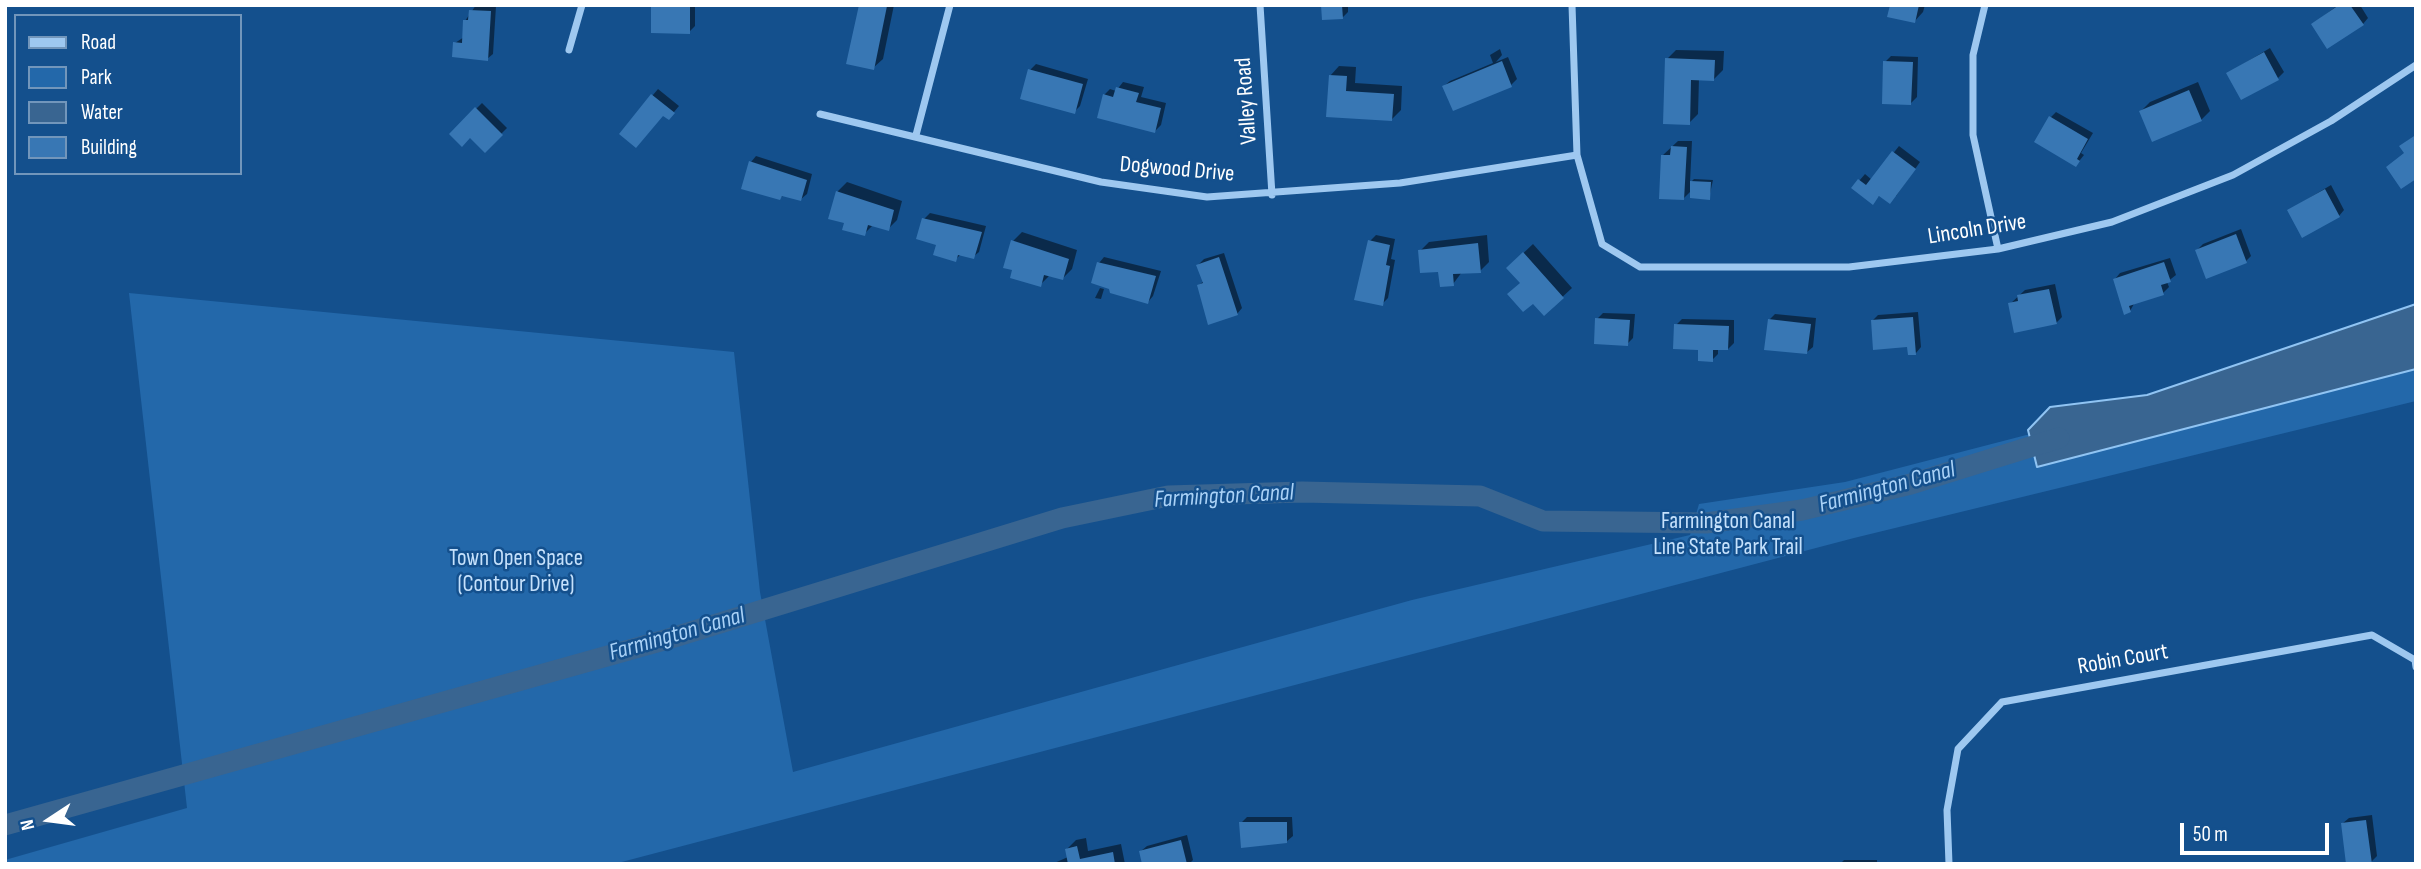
<!DOCTYPE html>
<html>
<head>
<meta charset="utf-8">
<style>
	body { margin:0 }
	#map { position:relative; width:2421px; height:869px; overflow:hidden; background:#14508d; font-family:"Sofia Sans Condensed",sans-serif }
	canvas { display:block }
	.frame { position:absolute; inset:0; border:7px solid #fff; pointer-events:none }
	.legend { position:absolute; left:14px; top:14px; width:228px; height:161px; box-sizing:border-box; background:#14508d; border:2px solid #7296bb; margin:0; padding:9px 12px; list-style:none; font-size:21px; color:#fff }
	.legend li { display:flex; align-items:center; gap:14px; height:35px }
	.legend b { width:35px; border:2px solid #7296bb }
	.north { position:absolute; left:14px; top:785px; width:70px; height:70px; -webkit-text-stroke:5px #14508d; paint-order:stroke; rotate:257deg; font-size:19px; font-weight:700; line-height:28px; text-align:center; color:#fff }
	.north::after { content:''; display:block; margin:auto; width:24px; height:32px; background:#fff; clip-path:polygon(50% 0,100% 100%,50% 72%,0 100%) }
	.scale { position:absolute; left:2180px; top:823px; width:149px; height:32px; box-sizing:border-box; border:4px solid #fff; border-top:0; padding-left:9px; font-size:21px; line-height:24px; white-space:nowrap; color:#fff; -webkit-text-stroke:5px #14508d; paint-order:stroke }
</style>
</head>
<body>
<div id="map">
<canvas width="2421" height="869"></canvas>
<div class="frame"></div>
<ul class="legend">
<li><b style="height:9px;background:#9ec8f0"></b>Road</li>
<li><b style="height:19px;background:#2368aa"></b>Park</li>
<li><b style="height:19px;background:#396591"></b>Water</li>
<li><b style="height:19px;background:#3877b4"></b>Building</li>
</ul>
<div class="north">N</div>
<div class="scale">50 m</div>
</div>
<script>
const c = document.querySelector('canvas').getContext('2d');
c.lineJoin = 'round';
function fill(path, color) { c.fillStyle = color; c.fill(path, 'evenodd'); }
const shape = rows => new Path2D(rows.map(r => 'M' + r).join(''));
function strokePath(path, color, width, dash) { c.strokeStyle = color; c.lineWidth = width; c.lineCap = dash ? 'butt' : 'round'; c.setLineDash(dash || []); c.stroke(path); }
function label(font, color, halo, rows, align = 'center') {
  c.font = font + ' "Sofia Sans Condensed",sans-serif'; c.lineWidth = 5; c.setLineDash([]); c.textBaseline = 'middle'; c.strokeStyle = halo; c.fillStyle = color; for (const [text, x, y, turn = 0] of rows) {
    c.save(); c.translate(x, y); c.rotate((+turn || 0) * Math.PI / 180); c.textAlign = isNaN(turn) ? turn : align; if (halo) c.strokeText(text, 0, 0); c.fillText(text, 0, 0); c.restore();
  }
}
fill(shape([
	[129,293,734,352,760,592,793,772,1412,600,1690,535,1699,504,1845,482,2416,334,2416,401,1854,538,614,864,5,864,5,860,187,808]
]), '#2368aa');
const water = shape([
	[2416,304,2416,369,2037,467,2028,430,2050,407,2147,395,2416,304]
]);
fill(water, '#396591');
strokePath(water, '#90c4f3', 2);
fill(shape([
	[476,5,496,6,493,54,487,59,455,43,464,37,465,21],
	[653,5,695,5,695,26,689,32],
	[860,5,894,5,883,59,873,68],
	[1323,5,1348,5,1348,12,1343,17],
	[1892,5,1925,5,1923,12,1914,22],
	[2338,5,2360,5,2368,18,2363,24,2313,24],
	[2270,48,2284,72,2278,78,2228,73],
	[1500,49,1502,55,1496,62,1508,57,1517,79,1511,85,1444,86,1450,81,1493,63,1490,55],
	[1676,50,1724,51,1723,70,1714,79,1699,78,1698,114,1689,123,1667,59],
	[1891,56,1918,57,1917,97,1911,103,1885,62],
	[1036,64,1088,79,1080,106,1074,112,1030,70],
	[1339,66,1356,67,1355,83,1402,86,1401,110,1392,119,1328,116,1330,76],
	[1123,82,1144,87,1141,97,1166,103,1161,125,1155,131,1104,95,1110,89,1116,91],
	[2198,82,2210,111,2201,120,2141,111,2150,102],
	[658,89,679,106,669,118,664,114,621,133],
	[482,103,507,128,485,150,470,136,451,134],
	[2056,112,2093,133,2081,153,2084,155,2076,165,2051,117],
	[2416,135,2416,177,2405,152,2407,141],
	[1678,141,1692,141,1690,183,1694,179,1713,180,1709,198,1692,190,1684,198,1663,155],
	[1899,146,1920,162,1896,196,1880,195,1873,203,1853,188,1865,174,1872,180],
	[756,156,812,174,807,194,801,199,784,195,780,198,751,162],
	[847,182,902,201,897,220,888,229,873,225,864,234,846,222,830,218,838,191],
	[2331,185,2344,210,2339,216,2289,210],
	[930,213,986,226,979,252,973,257,961,254,955,260,938,243,924,219],
	[2241,229,2251,256,2246,261,2197,250,2203,244],
	[1022,232,1077,250,1072,269,1063,278,1049,276,1040,285,1014,269,1013,241],
	[1376,235,1395,239,1391,259,1395,260,1388,298,1382,304,1370,241],
	[1487,235,1489,262,1480,271,1462,272,1453,284,1420,251,1429,242],
	[1533,244,1572,288,1544,314,1521,282,1517,259],
	[1224,253,1242,308,1237,314,1199,285,1204,281,1198,265,1204,259],
	[1104,257,1161,271,1153,296,1148,302,1110,287,1099,263],
	[2170,258,2176,275,2167,282,2169,287,2163,293,2135,302,2130,311,2115,279,2120,273],
	[2055,284,2062,317,2056,323,2010,304,2025,290],
	[1100,288,1104,289,1101,299,1095,298],
	[1918,312,1921,347,1916,353,1872,321,1878,315],
	[1603,313,1635,314,1633,338,1627,344,1597,319],
	[1775,314,1816,318,1813,347,1807,352,1769,320],
	[1682,319,1734,320,1734,343,1728,349,1718,348,1718,354,1712,360,1676,325],
	[2372,815,2377,856,2371,862,2343,823,2349,818],
	[1247,817,1292,817,1293,836,1287,841,1241,823],
	[1187,835,1193,860,1189,864,1144,864,1141,851,1147,846],
	[1086,838,1088,851,1121,844,1125,864,1052,864,1068,857,1067,849,1076,840],
	[1844,860,1877,860,1877,864,1840,864]
]), '#0007');
strokePath(shape([
	[5,825,668,639,1062,518,1168,496,1302,492,1480,496,1543,521,1706,523,1802,510,1911,484,2059,438]
]), '#396591', 21);
fill(shape([
	[651,5,690,5,690,34,651,33],
	[859,5,887,6,874,70,846,64],
	[1321,5,1342,5,1343,19,1322,20],
	[1890,5,1919,5,1915,23,1887,17],
	[2339,5,2350,5,2364,25,2327,49,2311,24],
	[469,10,491,11,488,61,452,57,453,42,462,43,463,20,468,20],
	[2264,52,2279,80,2241,100,2226,73],
	[1665,58,1715,60,1714,81,1691,80,1690,125,1663,124],
	[1502,61,1512,87,1453,111,1442,86],
	[1883,61,1913,62,1911,105,1882,104],
	[1028,69,1083,84,1075,114,1020,99],
	[1329,75,1347,76,1346,91,1394,94,1392,121,1326,117],
	[1116,87,1139,93,1136,102,1161,108,1155,133,1097,118,1103,94,1113,97],
	[2189,90,2202,121,2152,142,2139,111],
	[651,94,675,113,669,120,663,116,636,148,619,134],
	[475,107,503,135,485,153,470,138,462,147,449,134],
	[2049,116,2088,139,2077,159,2080,161,2076,167,2034,142],
	[2414,136,2416,179,2401,189,2386,167,2404,153,2399,146],
	[1671,146,1687,147,1684,200,1659,199,1661,155,1670,155],
	[1892,151,1916,169,1890,204,1879,196,1873,205,1851,188,1858,179,1866,185],
	[749,161,807,180,801,201,782,196,780,200,741,189],
	[1690,181,1711,182,1710,200,1690,198],
	[2325,189,2340,217,2302,238,2287,210],
	[836,191,894,210,889,231,868,225,865,236,842,230,844,223,828,219],
	[922,218,982,232,974,259,958,255,956,262,933,255,936,245,916,239],
	[2236,234,2247,263,2206,279,2195,250],
	[1011,240,1069,259,1063,280,1044,275,1041,287,1010,278,1012,270,1003,268],
	[1368,240,1390,245,1386,265,1390,266,1383,306,1354,300],
	[1478,243,1481,273,1453,274,1454,286,1440,287,1438,272,1420,273,1418,250],
	[1523,252,1564,298,1544,316,1533,304,1523,312,1507,294,1520,283,1506,268],
	[1219,257,1238,315,1208,325,1197,285,1203,283,1196,265],
	[1097,262,1156,276,1148,304,1110,293,1109,289,1091,283],
	[2164,262,2171,282,2161,285,2164,295,2129,306,2131,312,2124,315,2113,279],
	[2049,289,2057,324,2014,333,2008,303,2018,301,2017,295],
	[1913,317,1916,355,1908,355,1907,347,1873,350,1871,320],
	[1595,318,1630,320,1628,346,1594,344],
	[1768,319,1811,324,1807,354,1764,350],
	[1674,324,1729,326,1728,350,1713,350,1713,362,1698,361,1698,350,1673,349],
	[2366,820,2372,864,2346,864,2341,823],
	[1239,822,1287,822,1287,843,1241,848],
	[1181,840,1187,864,1142,864,1139,851],
	[1077,846,1080,859,1113,852,1115,864,1068,864,1065,849]
]), '#3877b4');
strokePath(shape([
	[1260,5,1272,195],
	[1572,5,1577,155,1602,244,1640,267,1849,267,1998,249,2112,222,2233,175,2331,121,2416,65],
	[1985,5,1973,55,1973,135,1998,249],
	[569,50,582,5],
	[820,114,1101,182,1207,197,1400,183,1577,155],
	[916,135,950,5],
	[1949,864,1947,810,1958,749,2002,702,2372,635,2415,660,2416,667]
]), '#9ec8f0', 7);
label('23px', '#fff', '#14508d', [
	["Valley Road",1247,101,-94],
	["Dogwood Drive",1177,170,5],
	["Lincoln Drive",1977,230,-9],
	["Robin Court",2123,660,-10]
]);
label('23px', '#c5e1fc', '#14508d', [
	["Farmington Canal",1728,522],
	["Line State Park Trail",1728,548],
	["Town Open Space",516,559],
	["(Contour Drive)",516,585]
]);
label('italic 24px', '#aad2f7', '#14508d', [
	["Farmington Canal",1887,488,-15],
	["Farmington Canal",1224,497,-3],
	["Farmington Canal",677,635,-16]
]);
</script>
</body>
</html>
